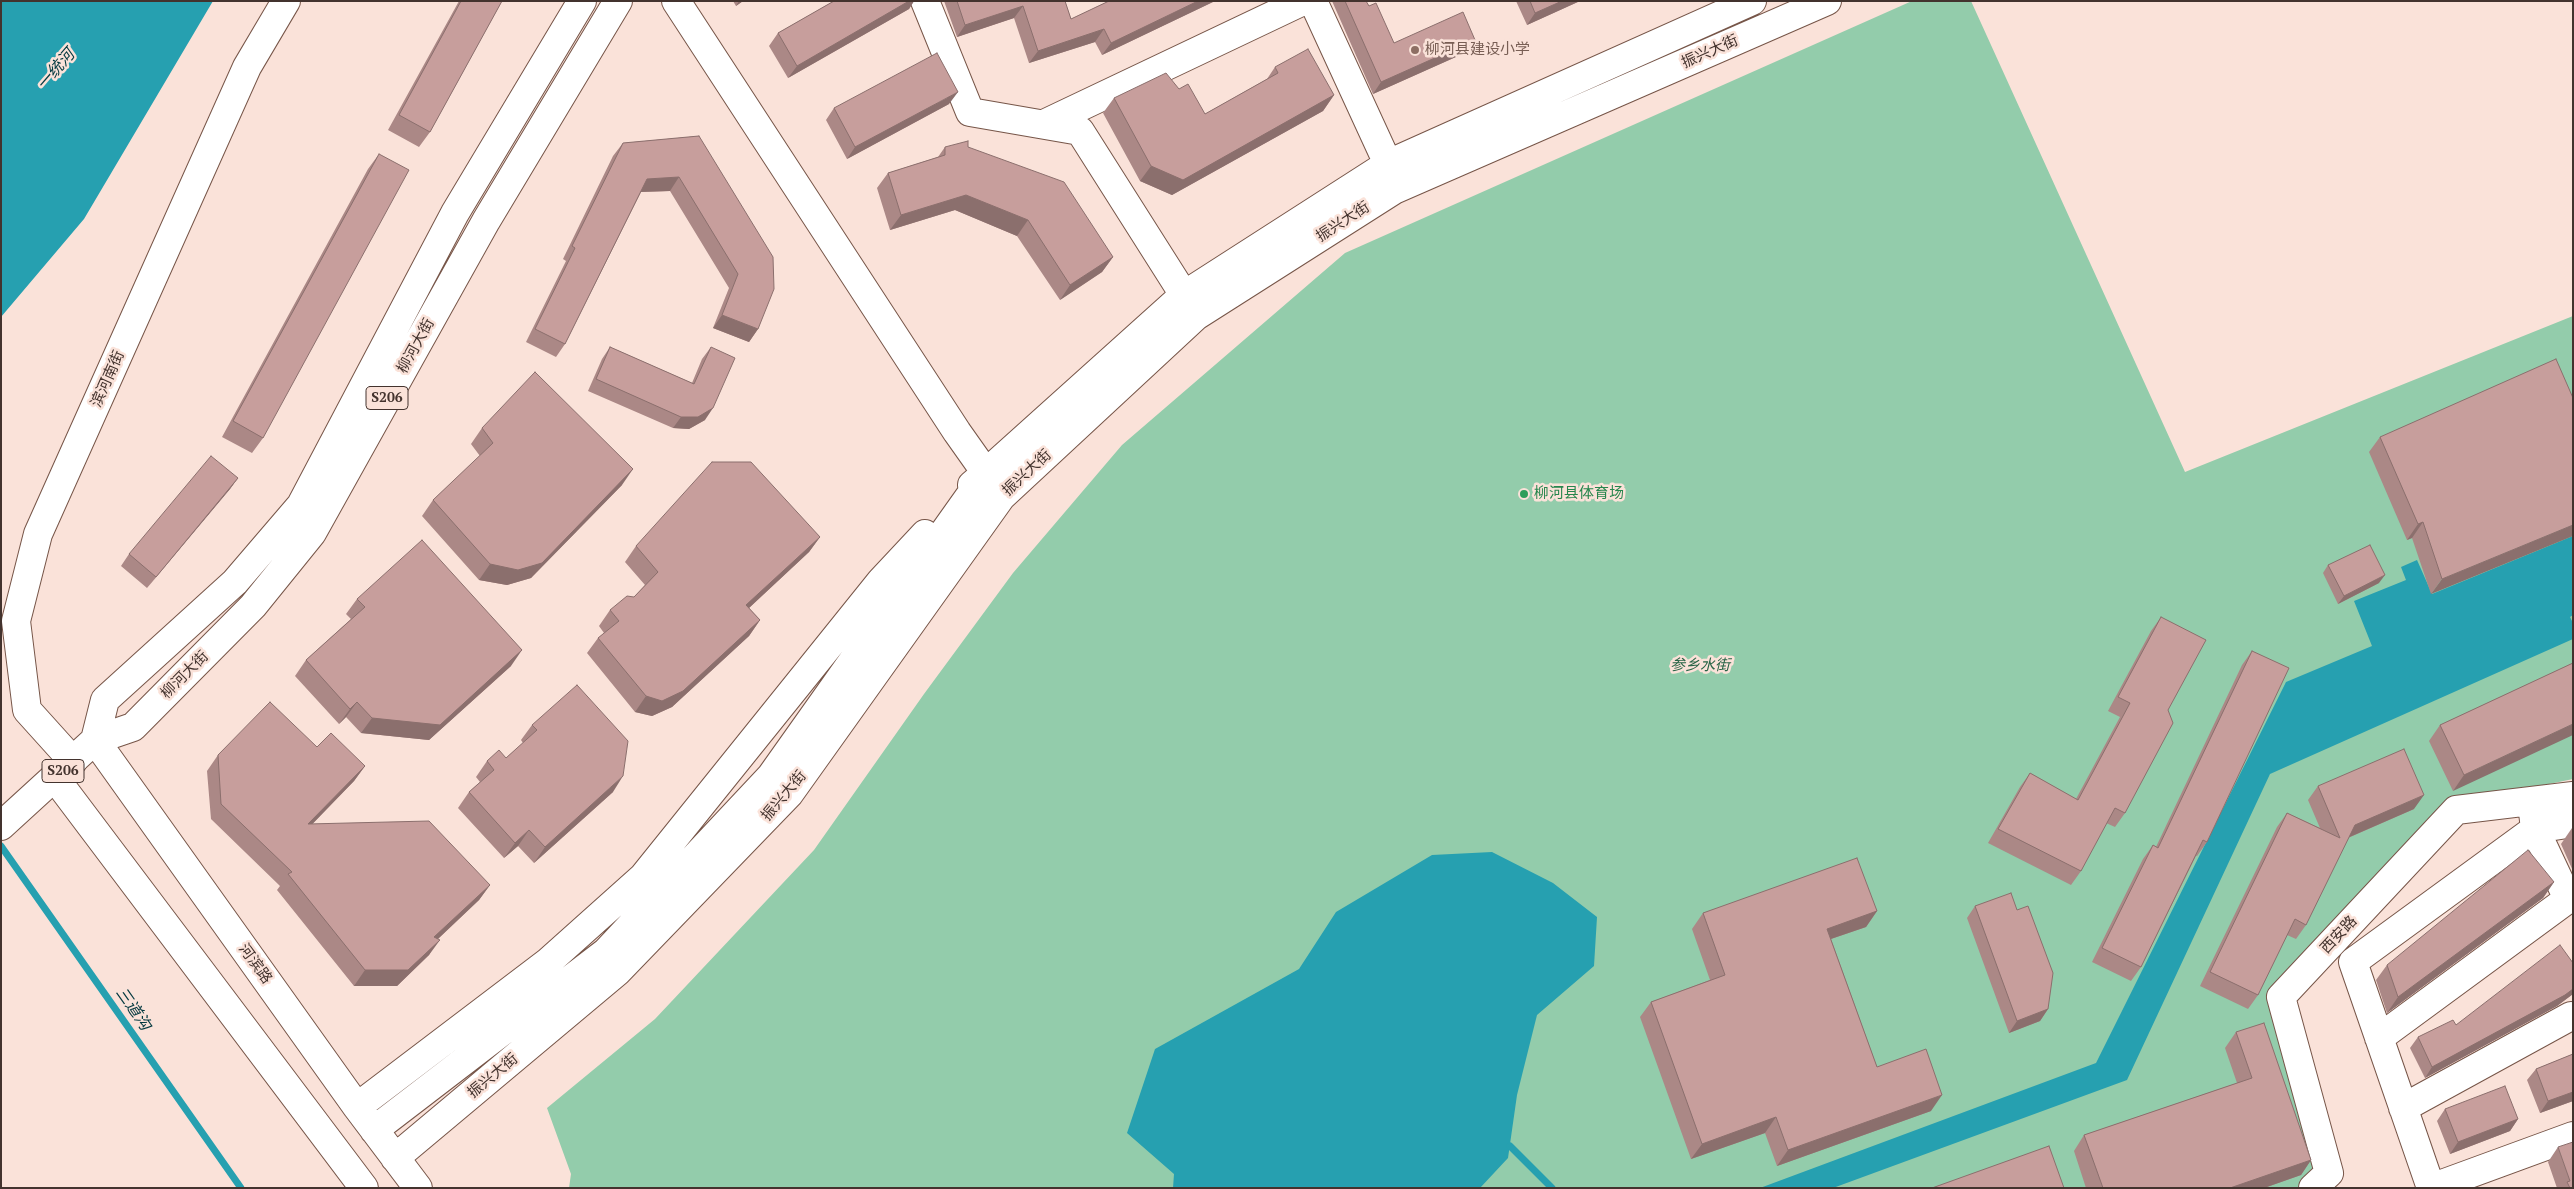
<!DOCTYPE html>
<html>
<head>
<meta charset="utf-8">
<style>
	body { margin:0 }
	#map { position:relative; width:2574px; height:1189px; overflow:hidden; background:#fae2d9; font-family:"PT Serif",serif }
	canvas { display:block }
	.frame { position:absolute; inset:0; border:2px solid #43332e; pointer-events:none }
</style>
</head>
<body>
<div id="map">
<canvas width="2574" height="1189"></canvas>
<div class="frame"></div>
</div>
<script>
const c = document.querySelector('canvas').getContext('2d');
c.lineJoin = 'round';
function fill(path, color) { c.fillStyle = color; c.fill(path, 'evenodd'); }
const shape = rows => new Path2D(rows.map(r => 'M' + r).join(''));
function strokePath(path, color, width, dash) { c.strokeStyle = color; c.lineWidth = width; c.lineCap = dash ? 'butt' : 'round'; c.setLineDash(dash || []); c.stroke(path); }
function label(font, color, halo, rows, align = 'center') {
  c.font = font + ' "PT Serif","Noto Sans SC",serif'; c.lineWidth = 5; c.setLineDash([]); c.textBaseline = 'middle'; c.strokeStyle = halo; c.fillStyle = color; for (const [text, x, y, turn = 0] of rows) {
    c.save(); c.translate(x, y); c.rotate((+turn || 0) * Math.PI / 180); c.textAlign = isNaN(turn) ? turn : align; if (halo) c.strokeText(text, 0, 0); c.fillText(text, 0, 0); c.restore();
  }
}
fill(shape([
	[1912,1,1971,1,2185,472,2573,316,2573,779,2487,797,2281,1011,2328,1188,569,1188,571,1174,547,1108,655,1019,814,850,924,694,1013,573,1122,445,1345,253]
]), '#93ccab');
fill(shape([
	[1,1,213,1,84,219,1,317],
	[2573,536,2573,615,2570,617,2573,623,2573,639,2270,774,2127,1080,1833,1188,1760,1188,2096,1063,2286,682,2372,646,2354,601,2406,580,2401,567,2417,560,2432,594],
	[1492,852,1553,883,1597,917,1594,966,1537,1015,1517,1095,1508,1158,1480,1188,1173,1188,1174,1174,1127,1133,1155,1049,1299,969,1336,912,1432,855]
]), '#26a0b0');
strokePath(shape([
	[1,846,241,1188],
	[1510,1146,1552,1188]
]), '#26a0b0', 7);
const minor = shape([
	[676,1,957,432,986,473,972,485],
	[925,1,970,112,1080,131,1184,295],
	[1313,1,1388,164],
	[1044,124,1303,1],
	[95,740,357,1107,418,1188],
	[73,761,27,710,16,621,38,534,247,67,286,1],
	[55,778,364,1188],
	[2573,823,2535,829,2353,962,2431,1188,2573,1136],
	[2379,1038,2568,899,2535,829,2533,812],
	[357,1107,548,962,643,877,881,581,925,534],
	[2403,1108,2571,1016],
	[374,1130,606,952,771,776,986,473,1184,295,1388,164,1752,1],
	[395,1158,617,972,789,794,1001,497,1196,316,1394,190,1827,1],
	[2313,1188,2329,1173,2281,997,2456,810,2573,796]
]);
const major = shape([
	[95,740,105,700,235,582,301,505,455,213,582,1],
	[1,826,95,740,133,727,253,606,312,533,486,221,618,1]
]);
strokePath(minor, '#765548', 30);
strokePath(major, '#765548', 30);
strokePath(minor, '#fff', 28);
strokePath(major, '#fff', 28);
fill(shape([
	[459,1,502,1,430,132,419,147,388,130],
	[733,1,743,1,736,6],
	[834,1,914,1,909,9,788,78,769,46,778,33],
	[944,1,1065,1,1071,19,1109,1,1215,1,1102,55,1095,42,1029,63,1014,18,957,37],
	[1332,1,1366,1,1369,6,1394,43,1475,40,1467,52,1373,94],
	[1516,1,1580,1,1527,25],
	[1275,67,1334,95,1323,111,1172,195,1140,181,1103,113,1114,98,1179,89,1205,114,1267,79],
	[949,104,847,159,826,120,834,108],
	[699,136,758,329,749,342,713,328,729,288,670,191,641,192,565,344,556,357,526,342,566,261,563,259,613,156,623,143],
	[945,147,968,147,1113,257,1102,272,1060,300,1017,236,955,210,890,230,877,188,888,173,938,157],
	[379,154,263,438,252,453,222,437,368,169],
	[610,347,692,383,702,359,711,347,705,420,689,429,673,428,588,391,602,359],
	[2573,398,2431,594,2412,538,2407,540,2369,452,2380,437],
	[482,428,622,485,531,578,507,585,479,580,422,516,433,500,480,456,471,444],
	[238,478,230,489,147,588,121,566,129,554],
	[820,537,809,552,749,608,760,620,749,636,672,707,652,716,635,712,587,653,598,638,604,633,599,626,610,610,634,597,645,585,625,562,636,546],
	[2328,565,2379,583,2338,604,2323,573],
	[357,599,511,666,429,740,361,733,346,717,339,724,295,676,306,660,351,619,346,614],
	[2161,617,2168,710,2125,813,2115,827,2106,823,2081,871,2071,885,1988,843,2020,787,2030,773,2076,799,2120,717,2108,711,2151,631],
	[2252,651,2207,842,2197,856,2196,856,2141,967,2131,981,2092,962,2143,859,2153,845,2156,847,2242,665],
	[2573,663,2453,791,2429,741,2440,725],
	[532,725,613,792,534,863,518,846,504,858,458,808,469,792,480,782,476,777,487,761,506,758,523,743,521,740],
	[317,747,365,766,354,781,312,824,490,885,479,900,438,939,429,955,397,986,354,986,277,890,280,886,211,819,207,771,218,755],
	[2318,786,2414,809,2348,838,2306,925,2296,939,2287,935,2258,995,2248,1009,2200,986,2277,827,2287,813,2320,828,2308,800],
	[2572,828,2573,828,2573,871,2561,844],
	[2554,882,2543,898,2387,1013,2376,980,2387,965],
	[1975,906,2048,1009,2040,1021,2009,1033,1967,918],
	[1877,911,1866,927,1831,939,1877,1067,1931,1111,1777,1166,1765,1133,1691,1159,1640,1017,1651,1002,1710,980,1692,929,1703,913],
	[2573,963,2573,994,2557,1006,2425,1078,2410,1048,2418,1037,2456,1025],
	[2236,1032,2311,1160,2301,1175,2264,1188,2086,1188,2074,1151,2084,1135,2237,1083,2225,1048],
	[2573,1054,2573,1101,2540,1113,2527,1080,2536,1069],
	[2445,1109,2518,1119,2510,1131,2450,1154,2437,1121],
	[2558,1147,2573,1188,2557,1188,2548,1162]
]), '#ab8886');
fill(shape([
	[739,1,743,1,736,6],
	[909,1,914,1,909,9,788,78,797,66],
	[1198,1,1215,1,1102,55,1111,43],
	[1562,1,1580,1,1527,25,1535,13],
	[1023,6,1014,18,957,37,965,25],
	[1104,29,1095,42,1029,63,1038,51],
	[1475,40,1467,52,1373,94,1381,82],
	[958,92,949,104,847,159,855,147],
	[1334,95,1323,111,1172,195,1140,181,1151,166],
	[679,177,670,191,638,192,647,179],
	[966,195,1028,220,1017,236,955,210,890,230,901,215],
	[1113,257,1102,272,1060,300,1070,285],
	[722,315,758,329,749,342,713,328],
	[713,408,705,420,689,429,673,428,681,417],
	[633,469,622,485,531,578,507,585,479,580,490,564],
	[238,478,230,489,147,588,156,577],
	[2423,522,2412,538,2407,540,2418,524],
	[2573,525,2573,536,2431,594,2442,579],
	[820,537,809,552,735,621,746,605],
	[2385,575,2379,583,2338,604,2344,596],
	[760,620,749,636,672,707,652,716,635,712,646,696],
	[522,650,511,666,429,740,361,733,372,718],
	[357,702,346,717,339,724,350,709],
	[2573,724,2573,735,2453,791,2464,775],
	[365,766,354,781,297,840,308,824],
	[623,776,613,792,534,863,545,847],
	[2424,795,2414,809,2345,839,2355,825],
	[529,830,518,846,504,858,515,843],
	[2554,882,2543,898,2387,1013,2398,997],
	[490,885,479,900,424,952,434,937],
	[1877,911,1866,927,1816,944,1827,929],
	[440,940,429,955,397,986,354,986,365,970],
	[2573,989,2573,994,2557,1006,2425,1078,2432,1067],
	[2048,1009,2040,1021,2009,1033,2017,1021],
	[2573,1092,2573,1101,2540,1113,2548,1101],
	[1942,1095,1931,1111,1777,1166,1788,1150],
	[1776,1117,1765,1133,1691,1159,1702,1144],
	[2518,1119,2510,1131,2450,1154,2458,1142],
	[2311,1160,2301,1175,2264,1188,2230,1188]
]), '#8b6f6d');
const building = shape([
	[461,1,502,1,430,132,399,115,461,1],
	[834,1,909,1,797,66,778,33,834,1],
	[957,1,1065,1,1071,19,1109,1,1198,1,1111,43,1104,29,1038,51,1023,6,965,25,957,1],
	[1345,1,1366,1,1369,6,1376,3,1394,43,1463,12,1475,40,1381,82,1345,1],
	[1530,1,1562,1,1535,13,1530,1],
	[1308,49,1334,95,1183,180,1151,166,1114,98,1166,73,1179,89,1188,84,1205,114,1278,73,1275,67,1308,49],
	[937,53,958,92,855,147,834,108,937,53],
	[699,136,773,257,774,289,758,329,722,315,738,274,679,177,647,179,565,344,535,329,575,248,572,246,623,143,699,136],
	[968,141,968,147,1064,182,1113,257,1070,285,1028,220,966,195,901,215,888,173,945,155,945,147,968,141],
	[379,154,409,170,263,438,233,421,379,154],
	[610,347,694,384,711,347,735,358,713,408,698,417,681,417,596,379,610,347],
	[2556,359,2573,398,2573,525,2442,579,2423,522,2418,524,2380,437,2556,359],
	[535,372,633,469,542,563,518,570,490,564,433,500,493,443,482,428,535,372],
	[211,456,238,478,156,577,129,554,211,456],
	[712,462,751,462,820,537,746,605,760,620,683,691,662,701,646,696,598,638,619,621,610,610,627,596,634,597,658,572,636,546,712,462],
	[422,540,522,650,440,725,372,718,357,702,350,709,306,660,365,607,357,599,422,540],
	[2370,545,2385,575,2344,596,2328,565,2370,545],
	[2161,617,2206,640,2168,710,2173,723,2125,813,2115,808,2081,871,1998,829,2030,773,2078,800,2130,703,2118,697,2161,617],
	[2252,651,2289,668,2207,842,2203,840,2141,967,2102,948,2153,845,2158,848,2252,651],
	[2573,663,2573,724,2464,775,2440,725,2573,663],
	[577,685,628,741,623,776,545,847,529,830,515,843,469,792,494,770,487,761,499,750,506,758,537,730,532,725,577,685],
	[270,702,317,747,331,733,365,766,308,824,429,821,490,885,434,937,440,940,408,970,365,970,288,874,292,872,221,804,218,755,270,702],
	[2404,749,2424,795,2355,825,2306,925,2295,919,2258,995,2210,972,2287,813,2340,838,2318,786,2404,749],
	[2528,850,2554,882,2398,997,2387,965,2528,850],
	[1857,858,1877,911,1827,929,1877,1067,1926,1049,1942,1095,1788,1150,1776,1117,1702,1144,1651,1002,1725,975,1703,913,1857,858],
	[2011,893,2017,910,2028,906,2053,973,2048,1009,2017,1021,1975,906,2011,893],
	[2560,945,2573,963,2573,989,2565,995,2432,1067,2418,1037,2453,1020,2456,1025,2560,945],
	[2264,1023,2311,1160,2230,1188,2103,1188,2084,1135,2252,1078,2236,1032,2264,1023],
	[2573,1054,2573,1092,2548,1101,2536,1069,2573,1054],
	[2505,1086,2518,1119,2458,1142,2445,1109,2505,1086],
	[2573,1142,2573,1188,2570,1188,2567,1182,2570,1181,2558,1147,2573,1142],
	[2049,1146,2064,1188,1932,1188,2049,1146]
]);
fill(building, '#c79e9c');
strokePath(building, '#8b6f6d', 1);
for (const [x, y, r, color] of [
	[1415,50,5,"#8d6e63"],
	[1524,494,5,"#2e9e5b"]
]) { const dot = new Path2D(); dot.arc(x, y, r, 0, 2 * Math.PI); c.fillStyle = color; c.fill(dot); strokePath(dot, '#fae2d9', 2); }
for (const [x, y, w] of [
	[387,398,42],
	[63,771,42]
]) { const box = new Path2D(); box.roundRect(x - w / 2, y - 11.5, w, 23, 4); c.fillStyle = '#fae2d9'; c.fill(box); strokePath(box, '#43332e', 1); }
label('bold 14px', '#43332e', null, [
	["S206",387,398],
	["S206",63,771]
]);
label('15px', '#785e54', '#fae2d9', [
	["柳河县建设小学",1425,50]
], 'left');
label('15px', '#43332e', '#fae2d9', [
	["振兴大街",1710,52,-24],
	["振兴大街",1343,222,-33],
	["柳河大街",416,346,-61],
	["滨河南街",108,379,-66],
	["振兴大街",1027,473,-43],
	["柳河大街",185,675,-45],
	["振兴大街",784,796,-50],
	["西安路",2339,935,-47],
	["河滨路",255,964,54],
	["振兴大街",493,1076,-40]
]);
label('15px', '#27864d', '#fae2d9', [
	["柳河县体育场",1534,494]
], 'left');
label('italic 15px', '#276345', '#fae2d9', [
	["参乡水街",1700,666]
]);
label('italic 16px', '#00373e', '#fae2d9', [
	["一统河",56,70,-49],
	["三道沟",133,1009,55]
]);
</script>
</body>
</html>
